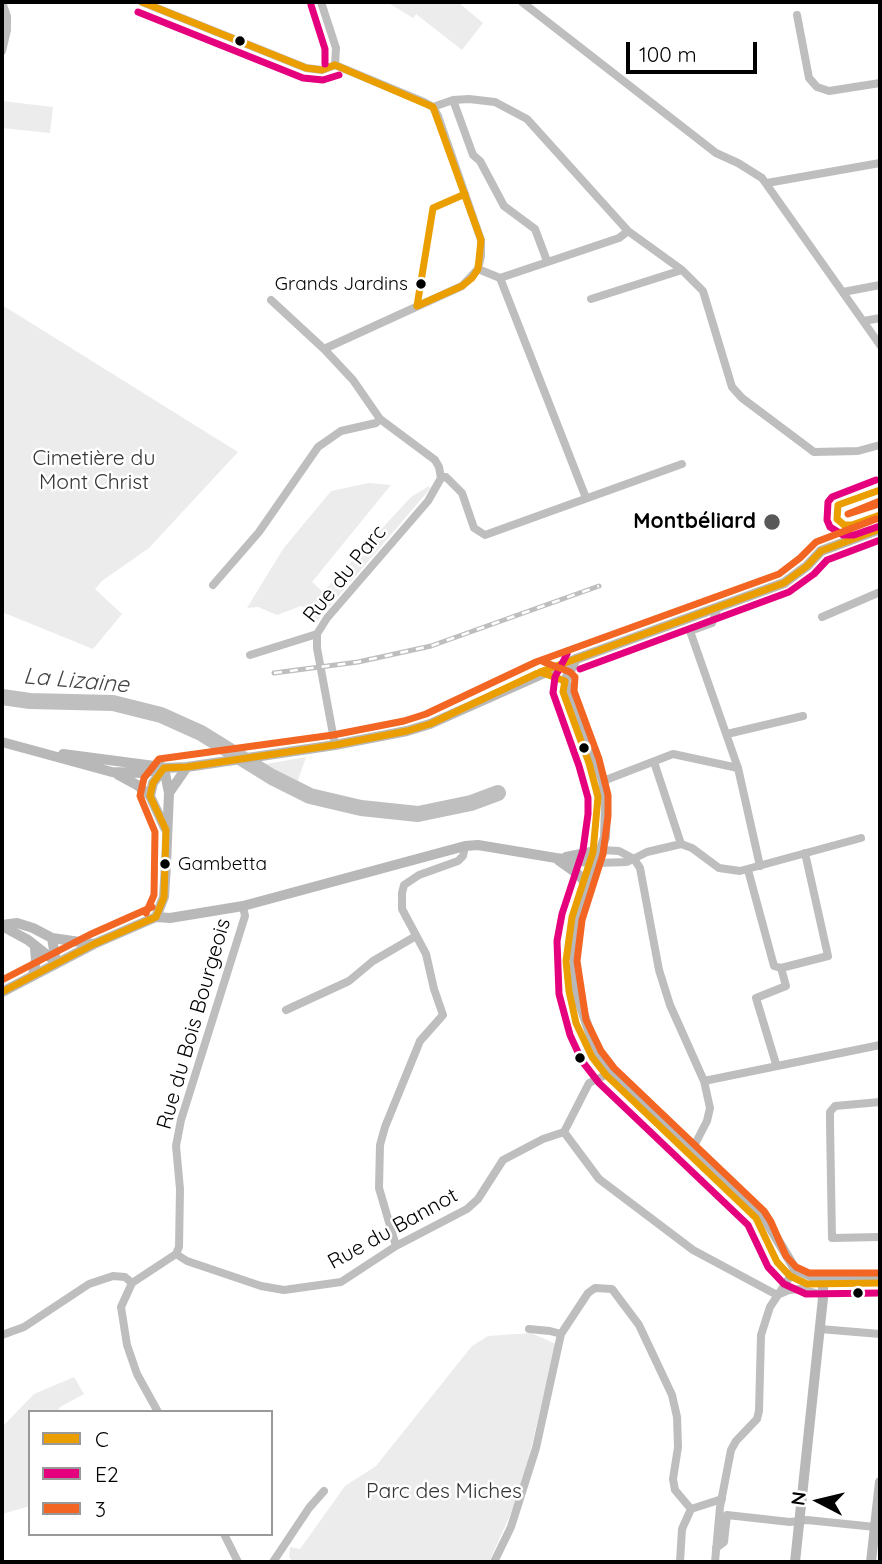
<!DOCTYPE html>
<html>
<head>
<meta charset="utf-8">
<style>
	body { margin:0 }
	#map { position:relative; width:882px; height:1564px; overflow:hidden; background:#fff; font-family:Quicksand,sans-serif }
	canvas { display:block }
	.frame { position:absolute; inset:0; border:4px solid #000; pointer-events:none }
	.legend { position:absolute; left:28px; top:1410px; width:245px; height:126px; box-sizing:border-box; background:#fff; border:2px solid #999; margin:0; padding:9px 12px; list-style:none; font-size:21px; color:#000 }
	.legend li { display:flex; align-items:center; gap:14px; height:35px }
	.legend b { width:35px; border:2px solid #999 }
	.north { position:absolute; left:784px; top:1466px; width:70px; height:70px; -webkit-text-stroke:5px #fff; paint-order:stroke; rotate:277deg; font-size:19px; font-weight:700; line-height:28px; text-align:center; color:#000 }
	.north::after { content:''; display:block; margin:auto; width:24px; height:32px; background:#000; clip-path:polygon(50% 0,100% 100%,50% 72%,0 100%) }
	.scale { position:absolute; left:626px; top:42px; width:131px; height:32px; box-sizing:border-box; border:4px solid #000; border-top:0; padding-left:9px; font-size:21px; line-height:24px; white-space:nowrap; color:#000; -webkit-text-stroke:5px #fff; paint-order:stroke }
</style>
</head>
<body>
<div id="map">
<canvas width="882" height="1564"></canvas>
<div class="frame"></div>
<ul class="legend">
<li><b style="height:9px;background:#eb9e00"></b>C</li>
<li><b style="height:9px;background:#e5007d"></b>E2</li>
<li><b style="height:9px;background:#f26522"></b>3</li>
</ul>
<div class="north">N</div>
<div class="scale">100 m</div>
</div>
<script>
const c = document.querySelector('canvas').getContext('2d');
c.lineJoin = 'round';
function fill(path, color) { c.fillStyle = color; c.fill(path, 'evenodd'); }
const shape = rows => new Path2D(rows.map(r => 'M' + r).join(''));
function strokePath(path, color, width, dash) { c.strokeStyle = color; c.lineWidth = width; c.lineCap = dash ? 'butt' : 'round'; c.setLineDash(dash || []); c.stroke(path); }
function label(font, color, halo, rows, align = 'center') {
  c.font = font + ' Quicksand,sans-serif'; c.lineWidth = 5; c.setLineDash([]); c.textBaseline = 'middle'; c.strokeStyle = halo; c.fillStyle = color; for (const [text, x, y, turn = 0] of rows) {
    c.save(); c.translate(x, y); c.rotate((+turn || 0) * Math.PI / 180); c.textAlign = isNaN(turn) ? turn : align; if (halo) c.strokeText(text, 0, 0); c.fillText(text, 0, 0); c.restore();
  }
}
fill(shape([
	[387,2,458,2,483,23,462,50,416,14,413,18],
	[2,101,53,107,50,133,2,128],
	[2,305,238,452,149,548,102,581,95,589,122,614,93,649,2,612],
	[369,483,391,485,312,582,323,592,411,497,429,486,430,489,318,620,311,615,310,610,301,606,277,615,258,607,247,608,283,549,331,491],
	[306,757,297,783,266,764],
	[531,1333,556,1344,528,1461,514,1506,489,1562,293,1562,289,1557,290,1547,300,1549,345,1486,376,1466,472,1346,488,1336],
	[74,1377,84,1394,60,1407,58,1412,30,1412,30,1506,2,1514,2,1427,34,1394]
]), '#ececec');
strokePath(shape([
	[2,697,30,701,113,703,161,715,201,733,272,777,310,796,361,808,418,814,471,803,498,793]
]), '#bfbfbf', 16);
strokePath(shape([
	[2,2,7,16,7,30,2,51],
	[142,2,306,68,322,70,335,65],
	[321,2,336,48,335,65],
	[522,2,716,153,738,163,762,178,880,345],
	[797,15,809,78,817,87,829,91,880,83],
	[453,100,473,155,480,161,504,206,535,229,547,261],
	[433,107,453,100,469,99,495,102,527,119,628,231,682,270,703,291,732,387,742,398,814,452,858,451,880,445],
	[767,183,880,163],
	[478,269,500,278,619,238,628,231],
	[500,278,586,498],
	[843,292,880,285],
	[591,299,682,270],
	[271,300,324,349,353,380,380,419,435,460,439,467,441,478,428,501,327,618,317,634,317,648,335,745],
	[864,321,880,318],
	[324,349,462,286,478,269,481,256,481,240,438,116,433,107,424,102,335,65],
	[441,478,446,477,462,493,474,528,485,535,682,464],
	[213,585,259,532,318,447,341,431,376,423,380,419],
	[718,607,712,623,690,631,738,768,760,866],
	[822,617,880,592],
	[250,655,317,634],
	[727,734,803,716],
	[654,762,681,844],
	[603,781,673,754,738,768],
	[601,850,619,851,634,859,640,868,659,970,670,1005,704,1081,710,1108,707,1121,693,1148],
	[597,863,627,862,647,852,681,844,692,848,719,868,740,871,861,838],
	[748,870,774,966,781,968,786,986,756,998,776,1064],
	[781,968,828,956,805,853],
	[286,1010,349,981,373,961,416,936],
	[704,1081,880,1045],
	[880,1102,835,1106,830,1112,830,1123,832,1238,880,1237],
	[564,1132,599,1179,693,1250,777,1295],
	[396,1246,379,1188,380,1145,385,1127,420,1041,443,1015,434,989,426,954,402,909,402,893,404,885,419,875,458,861,463,856,465,846],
	[176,1254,187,1261,261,1286,284,1290,341,1282,396,1246,467,1209,478,1199,503,1160,543,1139,564,1132,589,1083,612,1072],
	[777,1295,789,1290,801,1289,823,1295],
	[529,1329,550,1331,561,1334,588,1293,595,1288,612,1289,639,1325,672,1395,677,1417,678,1447,673,1479,675,1490,691,1509],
	[820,1329,880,1334],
	[2,1335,24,1327,89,1284,113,1276,125,1277,132,1283],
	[158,1412,137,1374,127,1345,121,1307,132,1283,176,1254,179,1247,180,1189,176,1146,181,1120,245,916,243,906],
	[224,1534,238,1562],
	[716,1548,724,1542,727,1515,790,1522,807,1520,875,1527],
	[273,1562,309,1508,324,1491],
	[494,1562,511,1527,536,1448,561,1334],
	[680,1562,682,1529,691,1509,722,1499],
	[715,1562,720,1507,731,1450,736,1441,757,1419,759,1411,761,1335,770,1307,795,1269]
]), '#bebebe', 8);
strokePath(shape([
	[576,659,565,681,603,781,606,807,605,837,579,918,574,955,577,995,595,1048,612,1072,762,1214,795,1269,813,1277,880,1277],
	[2,742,112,772,143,773,164,768,187,767,335,745,407,731,430,724,576,659,784,583,807,566,821,551,880,529],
	[63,754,162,767],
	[117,774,137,785,150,796,165,828],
	[169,793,187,767],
	[150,796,153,783,164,768],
	[566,857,601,850],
	[558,860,579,875,588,886],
	[156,917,164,897,166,865,169,793,164,768],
	[2,925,17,923,33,928,52,938,56,962],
	[2,926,28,940,56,962],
	[52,938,94,944],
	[33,975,36,960,35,948],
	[2,992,94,944,156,917,170,918,243,906,465,846,478,845,556,858,597,863],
	[795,1562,823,1298,823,1277],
	[871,1562,880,1482]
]), '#b8b8b8', 10);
const rail = shape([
	[274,673,358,662,431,646,599,586]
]);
strokePath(rail, '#bebebe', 5);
strokePath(rail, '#fff', 2.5, [8]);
strokePath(shape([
	[142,2,306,68,322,70,335,65],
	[335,65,433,107,481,240,478,269,472,278,462,286,417,306],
	[417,306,433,208,465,194],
	[880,490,838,505,837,519,844,525,852,525,880,515],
	[540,672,565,681,563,692,589,763,598,797,593,852,572,917,566,961,569,991,576,1023,592,1057,606,1075,756,1218,777,1262,790,1276,807,1284,880,1283],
	[156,917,164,897,166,830,150,796,153,783,164,768,187,767,335,745,407,731,430,724,540,672,784,583,807,566,821,551,880,529],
	[2,992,94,944,156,917]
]), '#eb9e00', 7);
strokePath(shape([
	[311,5,325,49,325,64],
	[138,12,303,78,323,80,339,75],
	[876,480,832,497,828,502,827,520,830,527,843,535,854,535,880,526],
	[567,654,555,677,553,693,579,766,588,798,588,814,583,850,562,914,557,941,559,994,570,1035,582,1061,599,1083,748,1225,768,1267,784,1284,806,1294,880,1293],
	[580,669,789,592,814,574,827,560,880,540]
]), '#e5007d', 7);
strokePath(shape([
	[876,505,848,514,880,501],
	[544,662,570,672,575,677,574,691,599,759,608,795,608,816,603,854,582,920,577,961,586,1020,601,1051,614,1068,764,1211,771,1222,786,1256,796,1267,809,1273,880,1273],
	[146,913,154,895,155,832,140,796,144,778,159,759,333,735,404,721,426,714,536,662,779,574,800,558,816,542,876,519],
	[2,980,89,935,152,907]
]), '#f26522', 7);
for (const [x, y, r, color] of [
	[240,41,6,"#000"],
	[421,284,6,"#000"],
	[772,522,9,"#595959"],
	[584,748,6,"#000"],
	[165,864,6,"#000"],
	[580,1058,6,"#000"],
	[858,1293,6,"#000"]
]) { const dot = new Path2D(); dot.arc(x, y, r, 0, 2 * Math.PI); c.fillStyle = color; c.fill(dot); strokePath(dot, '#fff', 2.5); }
label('19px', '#000', '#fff', [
	["Grands Jardins",408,284],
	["Gambetta",178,864,"left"]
], 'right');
label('21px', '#333', '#fff', [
	["Cimetière du",94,459],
	["Mont Christ",94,483],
	["Parc des Miches",444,1492]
]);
label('bold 21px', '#000', '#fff', [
	["Montbéliard",756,522]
], 'right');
label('21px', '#000', '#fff', [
	["Rue du Parc",345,574,-51],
	["Rue du Bois Bourgeois",194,1024,-74],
	["Rue du Bannot",393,1229,-29]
]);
label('italic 23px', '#444', '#fff', [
	["La Lizaine",76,681,5]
]);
</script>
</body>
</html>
